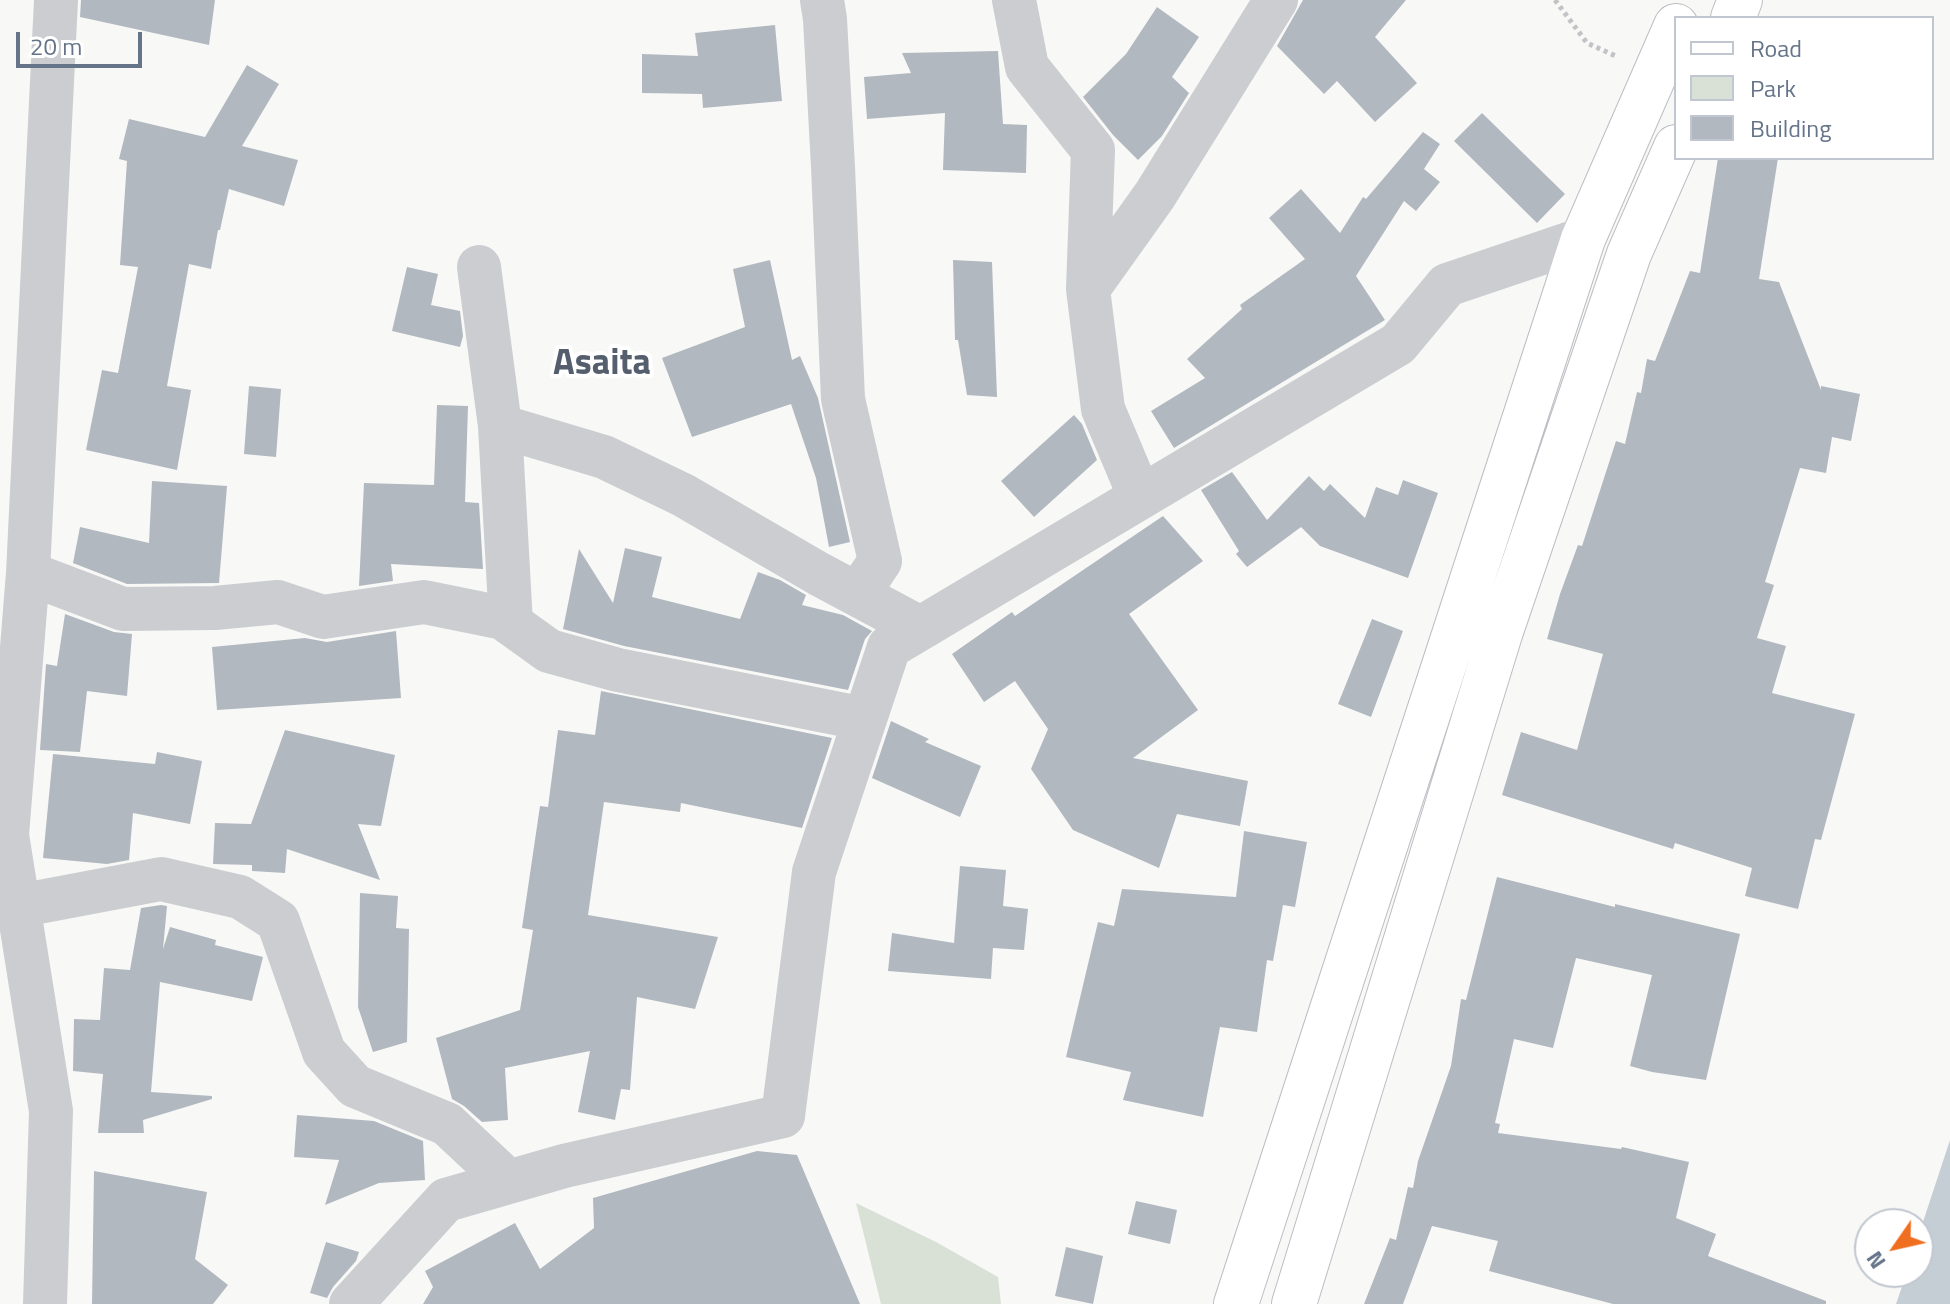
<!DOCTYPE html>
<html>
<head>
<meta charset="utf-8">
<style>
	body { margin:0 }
	#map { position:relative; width:1950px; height:1304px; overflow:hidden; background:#f8f9f6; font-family:"Titillium Web",sans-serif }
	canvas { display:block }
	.legend { position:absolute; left:1674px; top:16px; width:260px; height:144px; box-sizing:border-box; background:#fff; border:2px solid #c1c7d0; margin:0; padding:10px 14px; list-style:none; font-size:24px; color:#657489 }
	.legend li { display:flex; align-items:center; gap:16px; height:40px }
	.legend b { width:40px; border:2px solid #c1c7d0 }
	.north { position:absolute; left:1854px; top:1208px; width:80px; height:80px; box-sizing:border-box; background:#fff; border:2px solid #c1c7d0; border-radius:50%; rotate:236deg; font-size:22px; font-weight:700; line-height:32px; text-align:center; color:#657489 }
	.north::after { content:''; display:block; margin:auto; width:28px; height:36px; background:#f06e1f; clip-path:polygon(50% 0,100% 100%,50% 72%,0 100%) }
	.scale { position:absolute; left:16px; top:32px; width:126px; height:36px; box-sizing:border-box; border:4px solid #657489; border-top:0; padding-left:10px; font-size:24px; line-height:28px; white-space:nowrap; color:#657489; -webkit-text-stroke:6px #fff; paint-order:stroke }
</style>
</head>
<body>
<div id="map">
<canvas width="1950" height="1304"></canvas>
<ul class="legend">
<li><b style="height:10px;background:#fff"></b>Road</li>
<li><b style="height:22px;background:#d9e1d6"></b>Park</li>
<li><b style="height:22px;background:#b2b8c0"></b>Building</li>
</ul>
<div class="north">N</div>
<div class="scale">20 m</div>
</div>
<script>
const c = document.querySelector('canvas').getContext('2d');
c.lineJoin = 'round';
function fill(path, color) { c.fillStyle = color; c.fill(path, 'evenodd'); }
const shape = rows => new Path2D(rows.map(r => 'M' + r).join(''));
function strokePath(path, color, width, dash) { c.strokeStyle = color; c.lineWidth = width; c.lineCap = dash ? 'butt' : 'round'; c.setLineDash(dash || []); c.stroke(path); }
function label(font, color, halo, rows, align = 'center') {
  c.font = font + ' "Titillium Web",sans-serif'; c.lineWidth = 8; c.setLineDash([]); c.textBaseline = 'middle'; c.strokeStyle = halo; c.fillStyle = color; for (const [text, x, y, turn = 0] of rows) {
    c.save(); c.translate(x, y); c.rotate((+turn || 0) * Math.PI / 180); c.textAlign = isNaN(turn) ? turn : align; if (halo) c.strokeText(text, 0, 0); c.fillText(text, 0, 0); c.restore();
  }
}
fill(shape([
	[856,1203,936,1242,998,1277,1001,1304,881,1304]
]), '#d9e1d6');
fill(shape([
	[1950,1140,1950,1304,1896,1304,1907,1272,1918,1272,1918,1237]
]), '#c6ced5');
fill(shape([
	[81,0,215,0,209,45,80,17],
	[1303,0,1406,0,1375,37,1417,83,1375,122,1337,81,1324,94,1277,46],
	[1157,7,1199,37,1172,77,1189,93,1162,136,1138,160,1113,135,1083,97,1126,54],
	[775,25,782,101,703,108,702,94,642,93,642,54,698,56,695,33],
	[998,51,1003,124,1027,125,1026,173,943,170,945,113,867,119,864,77,911,73,902,53],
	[247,65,279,84,242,146,298,160,284,206,229,189,220,230,218,230,211,269,189,264,167,386,191,390,177,470,86,450,102,370,118,373,138,267,120,265,127,161,119,159,129,119,205,137],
	[1482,113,1565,194,1537,223,1454,141],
	[1423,132,1440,144,1424,169,1440,182,1416,211,1404,201,1356,276,1385,320,1174,448,1151,411,1205,378,1187,359,1242,309,1240,305,1305,259,1269,218,1301,189,1340,233,1363,197,1366,199],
	[1718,158,1778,158,1759,279,1779,282,1821,390,1821,386,1860,394,1851,441,1832,437,1826,473,1800,468,1765,582,1774,585,1757,638,1786,646,1772,693,1855,714,1821,840,1815,839,1798,909,1745,896,1752,868,1675,843,1673,849,1502,795,1521,732,1577,750,1603,654,1547,639,1560,594,1578,545,1582,546,1616,441,1625,444,1637,392,1641,393,1647,359,1655,361,1690,271,1700,273],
	[770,260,792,360,800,356,818,398,850,542,829,547,816,478,791,404,692,437,662,358,745,327,733,269],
	[953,260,992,262,997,397,967,395,958,340,955,340],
	[407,267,438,274,431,305,460,311,463,336,460,347,392,331],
	[249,386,281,389,276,457,244,454],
	[437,405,468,406,465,502,479,503,483,569,391,564,393,581,359,586,364,483,434,485],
	[1074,415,1082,424,1097,460,1034,517,1001,481],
	[1232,472,1267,520,1309,476,1324,491,1330,484,1365,518,1376,487,1398,495,1403,480,1438,493,1408,578,1320,546,1301,527,1247,567,1236,554,1239,551,1201,490],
	[152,481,227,486,219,583,127,584,73,563,80,527,149,543],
	[1163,516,1203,561,1129,614,1198,710,1133,758,1248,781,1240,826,1177,814,1159,868,1073,830,1031,769,1048,729,1015,681,984,702,952,654,1012,612,1015,616],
	[625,548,662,557,652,597,740,619,758,572,780,580,806,595,802,605,843,615,872,631,865,639,848,690,624,646,563,629,579,549,613,603],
	[65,614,114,632,132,634,127,696,87,691,80,752,40,750,46,664,57,666],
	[1372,619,1403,631,1371,717,1338,704],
	[396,631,401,698,217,710,212,647,305,638,327,642],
	[601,691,832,738,802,828,681,803,680,812,604,802,588,915,718,937,695,1009,637,997,630,1090,621,1089,615,1120,578,1112,590,1051,505,1068,508,1120,482,1122,464,1106,452,1099,436,1038,520,1010,533,930,522,928,540,806,548,807,558,730,595,735],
	[891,721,929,739,925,742,981,766,960,817,872,778],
	[285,730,395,755,381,826,358,824,380,880,287,849,285,873,252,871,252,865,213,864,215,823,251,824],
	[157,752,202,761,190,824,133,813,129,860,107,864,43,858,53,754,155,764],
	[1244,831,1307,842,1295,907,1283,905,1273,961,1267,960,1257,1032,1220,1027,1203,1117,1123,1100,1131,1072,1066,1057,1098,922,1114,926,1122,889,1236,897],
	[960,866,1006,870,1003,906,1028,909,1024,950,993,948,991,979,888,971,892,933,954,943],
	[1497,877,1615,907,1615,904,1740,934,1706,1080,1652,1072,1630,1066,1652,975,1576,958,1553,1048,1514,1039,1495,1123,1500,1124,1498,1133,1621,1149,1622,1147,1689,1162,1676,1218,1716,1234,1708,1256,1826,1301,1826,1304,1613,1304,1489,1271,1498,1241,1432,1226,1403,1304,1364,1304,1390,1238,1396,1240,1408,1187,1413,1188,1418,1161,1451,1066,1461,999,1466,1000],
	[360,893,398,896,396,928,409,929,407,1042,373,1052,358,1007],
	[161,905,167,906,163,949,170,927,216,940,215,945,263,957,252,1001,160,982,151,1092,212,1096,212,1099,143,1120,144,1133,98,1133,103,1074,73,1071,74,1019,100,1020,104,968,130,970,141,908],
	[297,1115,374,1121,423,1141,425,1180,379,1183,325,1205,339,1160,294,1157],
	[757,1151,797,1155,860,1304,423,1304,433,1287,425,1271,515,1223,540,1269,594,1228,593,1198],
	[94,1171,207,1192,195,1259,228,1285,213,1304,92,1304],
	[1136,1201,1177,1210,1170,1244,1128,1234],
	[326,1242,359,1252,356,1261,333,1287,327,1298,310,1293],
	[1066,1247,1103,1256,1093,1304,1055,1296]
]), '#b2b8c0');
const major = shape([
	[1733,18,1740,0],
	[1236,1304,1583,239,1676,26],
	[1294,1304,1500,634,1629,254,1676,147]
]);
strokePath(major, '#bbbec3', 46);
strokePath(shape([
	[1555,0,1587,43,1618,57]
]), '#c1c3c6', 5, [4, 4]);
strokePath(shape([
	[822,0,825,19,833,167,843,399,880,561,858,594],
	[1014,0,1027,67,1093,150,1088,289,1103,409,1140,497],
	[479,267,500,426,511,624],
	[1088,289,1155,195,1276,0],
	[500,426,604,457,683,495,819,574,920,628],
	[28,573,123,609,215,608,278,602,323,617,424,602,503,618,549,651,618,670,865,719],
	[18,906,161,879,240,897,278,921,324,1052,355,1086,447,1124,509,1182],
	[45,1304,51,1111,7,835,28,573,56,0],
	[351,1304,446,1200,564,1166,783,1116,814,872,889,647,1398,344,1447,285,1583,239]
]), '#cbcdd1', 44);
strokePath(major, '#fff', 44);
label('bold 36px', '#545e6d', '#fff', [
	["Asaita",602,365]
]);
</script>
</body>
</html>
